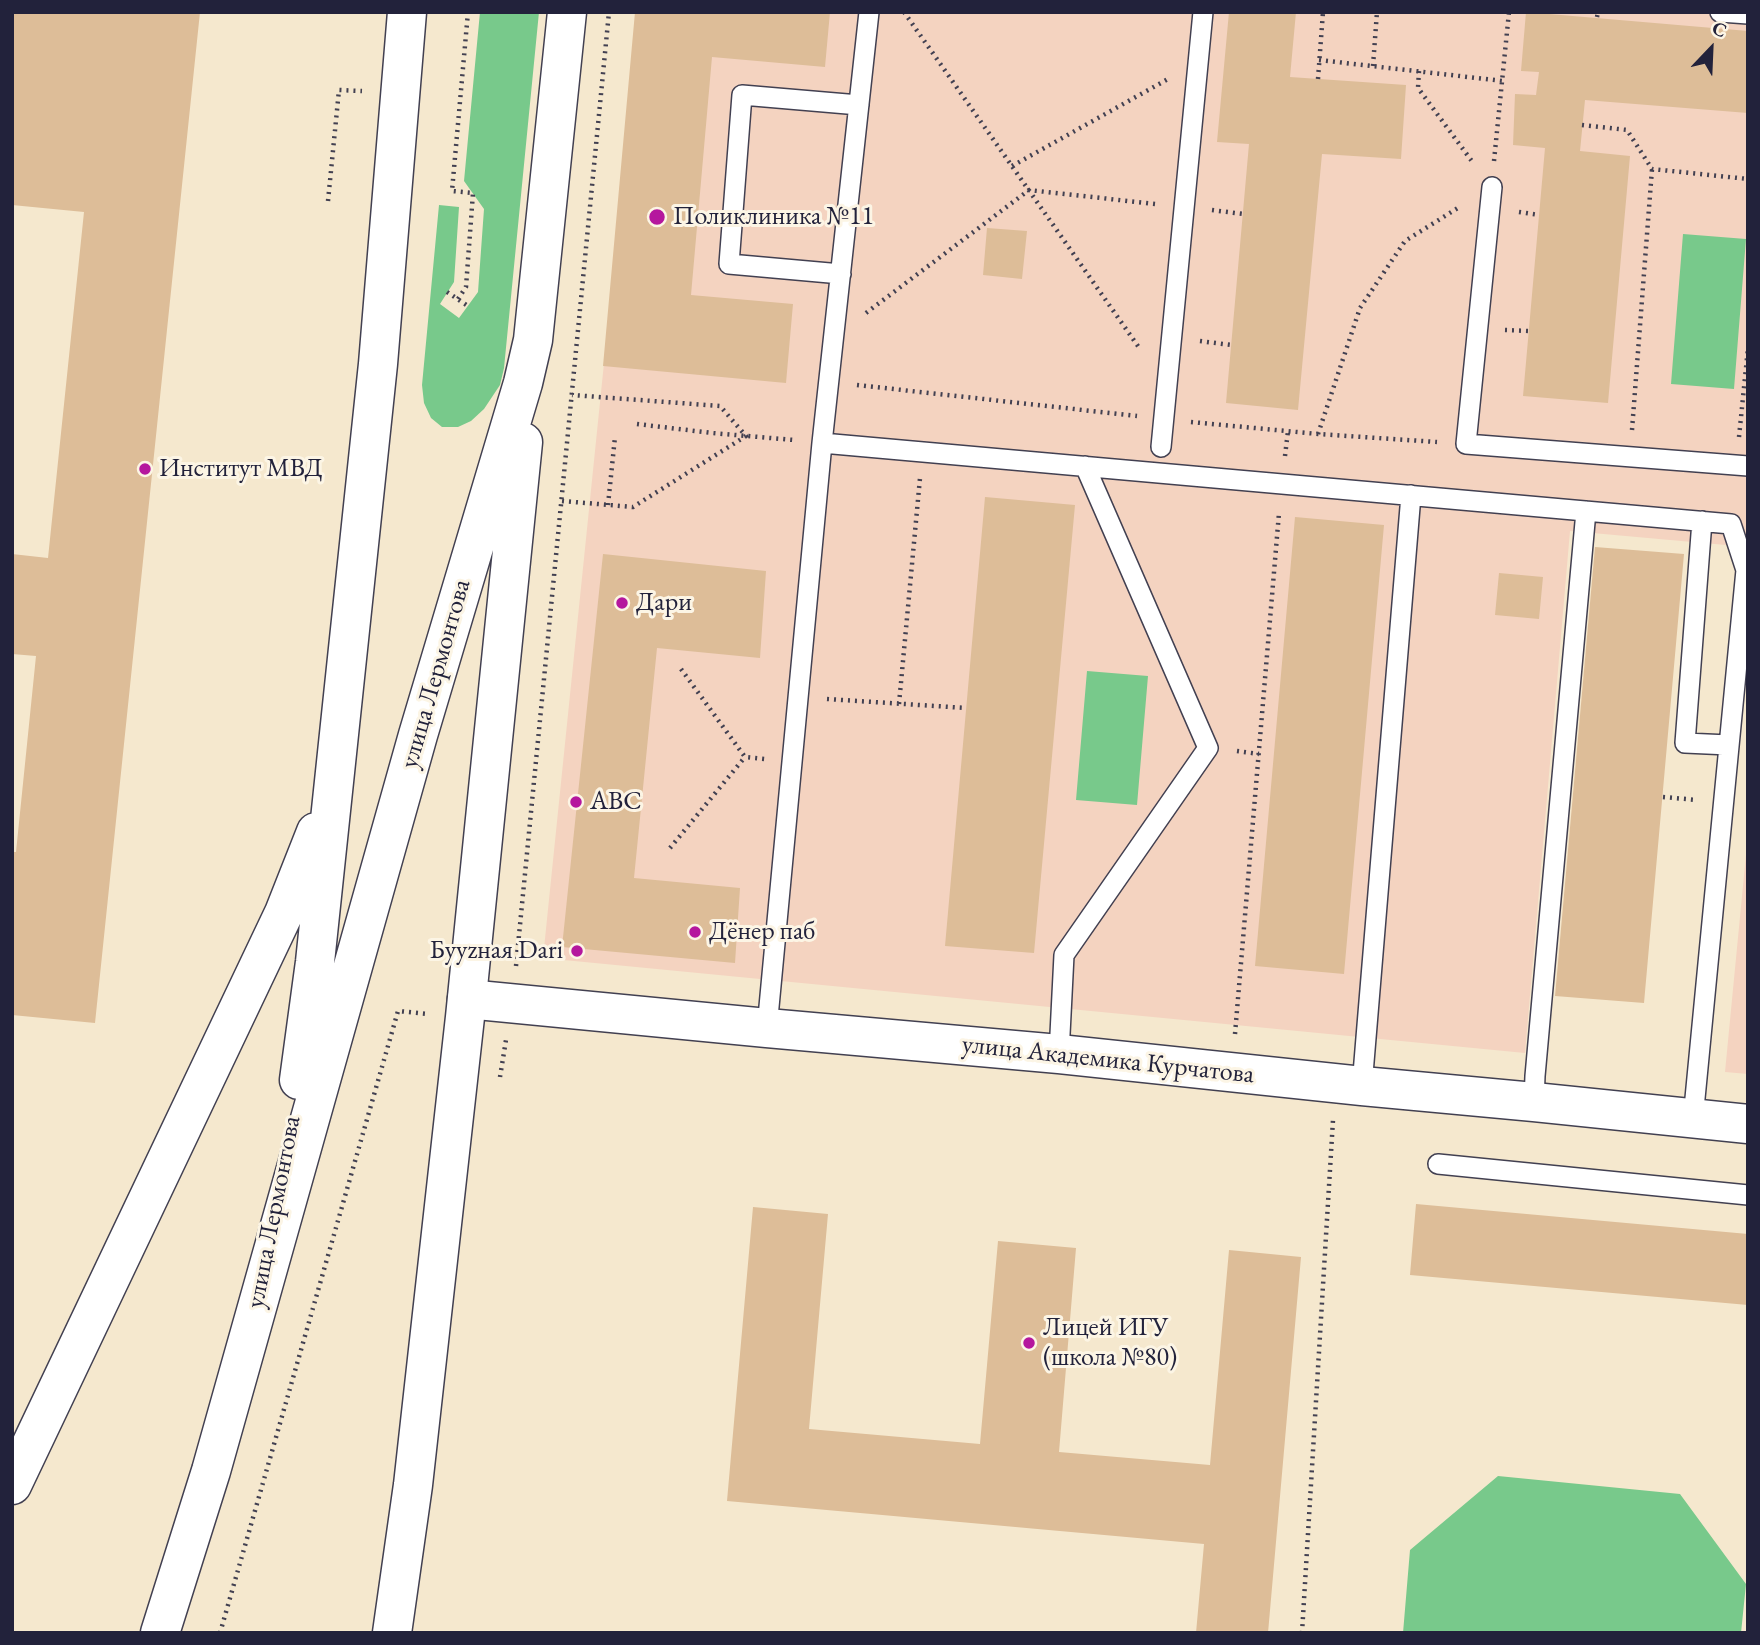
<!DOCTYPE html>
<html>
<head>
<meta charset="utf-8">
<style>
	body { margin:0 }
	#map { position:relative; width:1760px; height:1645px; overflow:hidden; background:#f5e8ce; font-family:"EB Garamond",serif }
	canvas { display:block }
	.frame { position:absolute; inset:0; border:14px solid #22223b; pointer-events:none }
	.north { position:absolute; left:1676px; top:14px; width:70px; height:70px; -webkit-text-stroke:5px #fcf5e5; paint-order:stroke; rotate:23deg; font-size:19px; font-weight:700; line-height:28px; text-align:center; color:#22223b }
	.north::after { content:''; display:block; margin:auto; width:24px; height:32px; background:#22223b; clip-path:polygon(50% 0,100% 100%,50% 72%,0 100%) }
</style>
</head>
<body>
<div id="map">
<canvas width="1760" height="1645"></canvas>
<div class="frame"></div>
<div class="north">С</div>
</div>
<script>
const c = document.querySelector('canvas').getContext('2d');
c.lineJoin = 'round';
function fill(path, color) { c.fillStyle = color; c.fill(path, 'evenodd'); }
const shape = rows => new Path2D(rows.map(r => 'M' + r).join(''));
function strokePath(path, color, width, dash) { c.strokeStyle = color; c.lineWidth = width; c.lineCap = dash ? 'butt' : 'round'; c.setLineDash(dash || []); c.stroke(path); }
function label(font, color, halo, rows, align = 'center') {
  c.font = font + ' "EB Garamond",serif'; c.lineWidth = 6; c.setLineDash([]); c.textBaseline = 'middle'; c.strokeStyle = halo; c.fillStyle = color; for (const [text, x, y, turn = 0] of rows) {
    c.save(); c.translate(x, y); c.rotate((+turn || 0) * Math.PI / 180); c.textAlign = isNaN(turn) ? turn : align; if (halo) c.strokeText(text, 0, 0); c.fillText(text, 0, 0); c.restore();
  }
}
fill(shape([
	[640,12,1748,12,1748,547,1570,531,1525,1053,543,958],
	[1748,834,1748,1074,1725,1072]
]), '#f4d3c0');
fill(shape([
	[480,12,539,12,504,368,500,385,484,409,471,421,458,427,442,427,431,418,424,403,422,385,439,205,459,207,454,282,440,304,459,318,478,292,484,209,464,181],
	[1683,234,1746,239,1734,389,1671,384],
	[1087,671,1148,676,1137,805,1076,800],
	[1498,1476,1680,1494,1746,1584,1741,1633,1403,1633,1410,1550]
]), '#78c98b');
fill(shape([
	[12,12,200,12,95,1023,12,1015,12,852,16,852,36,656,12,654,12,554,48,558,84,212,12,205],
	[635,12,830,12,825,67,712,57,691,295,793,304,786,383,603,366],
	[1229,12,1296,12,1290,77,1406,85,1401,159,1322,154,1298,410,1226,403,1249,144,1217,142],
	[1526,12,1748,31,1748,113,1585,100,1580,151,1630,156,1608,403,1523,396,1545,148,1513,145,1515,94,1536,95,1539,72,1521,71],
	[987,228,1027,231,1022,279,983,275],
	[985,497,1075,505,1034,953,945,946],
	[1295,517,1384,525,1344,974,1255,966],
	[1595,547,1684,554,1644,1003,1555,996],
	[603,554,766,571,760,658,657,648,634,878,740,888,735,963,562,947],
	[1499,573,1543,577,1539,619,1495,615],
	[1416,1204,1748,1234,1748,1305,1410,1275],
	[753,1207,828,1214,809,1429,980,1444,998,1241,1076,1248,1059,1452,1210,1465,1229,1250,1301,1257,1268,1633,1196,1633,1204,1544,727,1501]
]), '#ddbd98');
const service = shape([
	[1720,12,1748,14],
	[1492,187,1466,444,1748,466],
	[841,274,729,264,742,95,859,105],
	[822,443,1731,524,1746,570,1693,1119],
	[1161,447,1203,12],
	[1702,521,1685,743,1729,745],
	[767,1028,822,443,869,12],
	[1059,1054,1064,955,1208,748,1085,466],
	[1362,1086,1411,495],
	[1534,1102,1535,1076,1586,511],
	[1438,1164,1748,1195]
]);
const minor = shape([
	[467,999,767,1028,1059,1054,1362,1086,1534,1102,1748,1124]
]);
const secondary = shape([
	[299,1080,315,962,378,364,407,12],
	[12,1485,284,913,316,832],
	[160,1633,211,1471,418,735,523,383,533,340,567,12],
	[392,1633,413,1485,465,1017,523,442]
]);
strokePath(service, '#424051', 22);
strokePath(minor, '#424051', 41);
strokePath(secondary, '#424051', 41);
strokePath(shape([
	[904,12,1140,349],
	[1597,17,1598,12],
	[1319,60,1503,81],
	[1373,66,1377,12],
	[1419,71,1418,88,1474,164],
	[1318,79,1323,12],
	[1582,125,1627,130,1652,169,1748,179],
	[1494,161,1509,12],
	[1012,166,1168,79],
	[328,201,339,90,362,91],
	[1212,210,1243,214],
	[1519,212,1539,215],
	[447,292,468,306],
	[458,299,466,287,473,193,452,191,468,12],
	[866,313,1029,190,1155,204],
	[1505,330,1529,331],
	[1200,341,1231,345],
	[857,385,1137,416],
	[1191,422,1318,434,1437,442],
	[637,424,712,433,794,440],
	[1632,430,1652,169],
	[1318,434,1360,308,1405,241,1461,206],
	[1739,437,1748,348],
	[1285,456,1288,431],
	[562,501,633,507,746,436,720,406,572,395],
	[608,505,615,437],
	[681,669,745,757,765,759],
	[827,699,966,708],
	[899,704,920,478],
	[1237,751,1259,754],
	[1663,797,1697,800],
	[670,848,745,757],
	[516,966,609,12],
	[1235,1034,1279,513],
	[500,1077,506,1040],
	[220,1633,398,1011,428,1014],
	[1302,1633,1333,1120]
]), '#424051', 4.5, [2, 5]);
strokePath(service, '#fff', 19);
strokePath(minor, '#fff', 38);
strokePath(secondary, '#fff', 38);
for (const [x, y, r, color] of [
	[657,217,9,"#b5179e"],
	[145,469,7,"#b5179e"],
	[622,603,7,"#b5179e"],
	[576,802,7,"#b5179e"],
	[695,932,7,"#b5179e"],
	[577,951,7,"#b5179e"],
	[1029,1343,7,"#b5179e"]
]) { const dot = new Path2D(); dot.arc(x, y, r, 0, 2 * Math.PI); c.fillStyle = color; c.fill(dot); strokePath(dot, '#fcf5e5', 2.5); }
label('26px', '#22223b', '#fcf5e5', [
	["Поликлиника №11",673,217],
	["Институт МВД",159,469],
	["Дари",636,603],
	["ABC",590,802],
	["Дёнер паб",709,932],
	["Бууzная Dari",563,951,"right"],
	["Лицей ИГУ",1043,1328],
	["(школа №80)",1043,1358]
], 'left');
label('26px', '#22223b', '#fcf5e5', [
	["улица Лермонтова",436,674,-74],
	["улица Академика Курчатова",1108,1060,6],
	["улица Лермонтова",274,1212,-79]
]);
</script>
</body>
</html>
